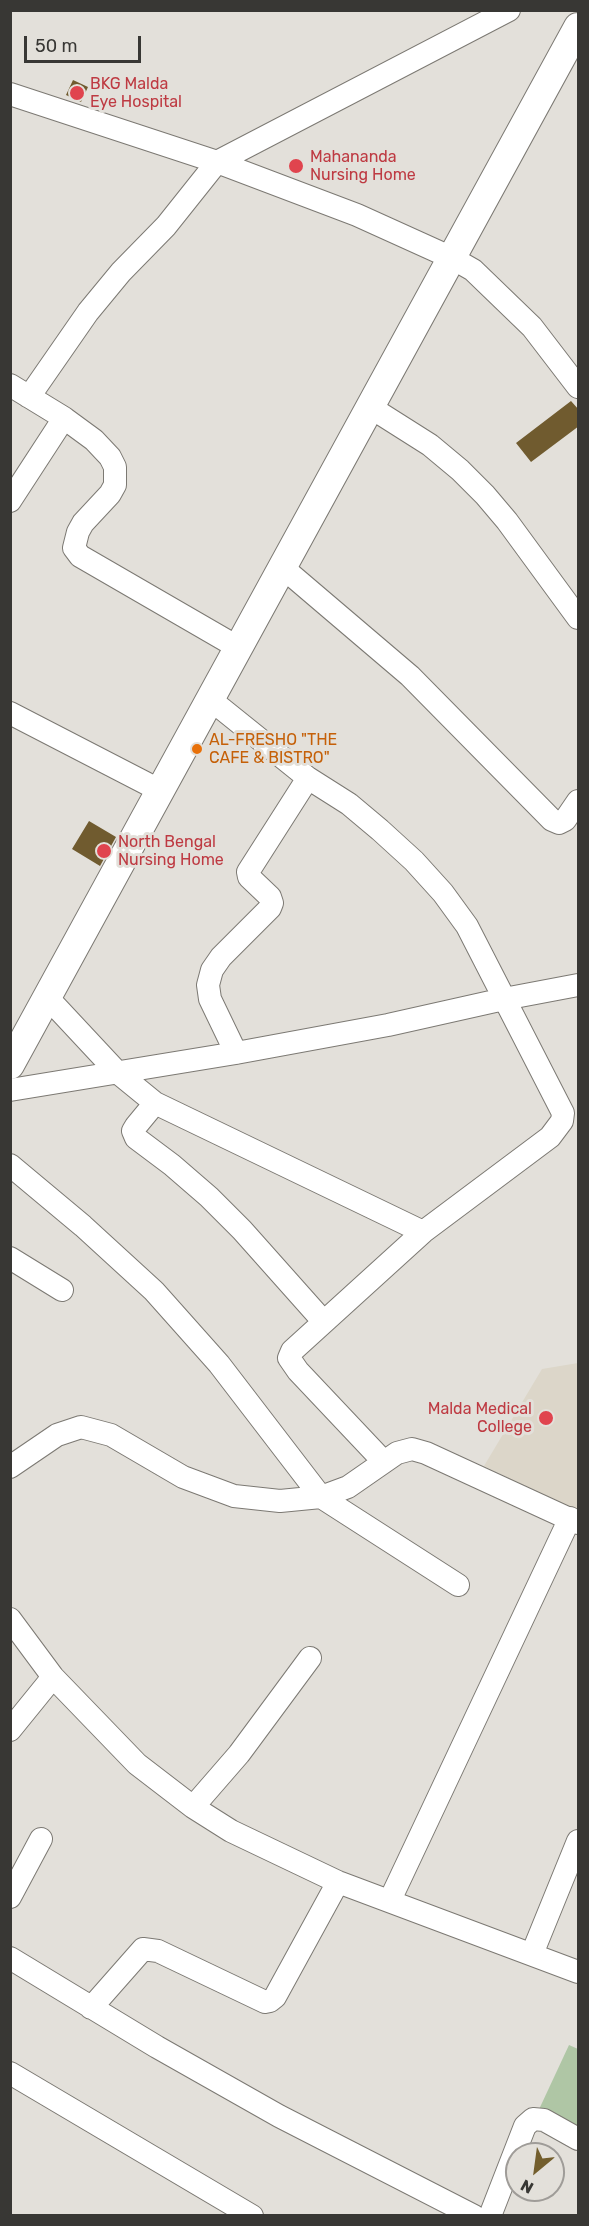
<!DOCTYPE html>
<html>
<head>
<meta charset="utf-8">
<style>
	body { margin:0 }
	#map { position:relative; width:589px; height:2226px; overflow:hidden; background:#e3e0da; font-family:Rubik,sans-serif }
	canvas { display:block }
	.frame { position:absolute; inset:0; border:12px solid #383734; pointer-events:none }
	.north { position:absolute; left:505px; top:2142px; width:60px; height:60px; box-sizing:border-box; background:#e3e0da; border:2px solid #9f9c98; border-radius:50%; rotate:209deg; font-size:16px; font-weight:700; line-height:24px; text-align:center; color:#383734 }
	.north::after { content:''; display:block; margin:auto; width:21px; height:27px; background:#735e2d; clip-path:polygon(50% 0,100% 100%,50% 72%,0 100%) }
	.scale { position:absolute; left:24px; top:36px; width:117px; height:27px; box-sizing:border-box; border:3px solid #383734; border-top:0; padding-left:8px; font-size:18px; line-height:21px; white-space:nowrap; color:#383734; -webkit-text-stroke:4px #e3e0da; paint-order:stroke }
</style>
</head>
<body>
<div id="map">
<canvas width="589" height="2226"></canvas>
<div class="frame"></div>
<div class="north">N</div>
<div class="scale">50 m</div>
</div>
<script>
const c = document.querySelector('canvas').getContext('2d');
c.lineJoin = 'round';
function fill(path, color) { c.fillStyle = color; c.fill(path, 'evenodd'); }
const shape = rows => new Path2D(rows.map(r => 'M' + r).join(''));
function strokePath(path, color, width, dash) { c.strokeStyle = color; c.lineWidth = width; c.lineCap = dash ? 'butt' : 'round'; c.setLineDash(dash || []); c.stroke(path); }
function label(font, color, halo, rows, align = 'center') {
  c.font = font + ' Rubik,sans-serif'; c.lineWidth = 6; c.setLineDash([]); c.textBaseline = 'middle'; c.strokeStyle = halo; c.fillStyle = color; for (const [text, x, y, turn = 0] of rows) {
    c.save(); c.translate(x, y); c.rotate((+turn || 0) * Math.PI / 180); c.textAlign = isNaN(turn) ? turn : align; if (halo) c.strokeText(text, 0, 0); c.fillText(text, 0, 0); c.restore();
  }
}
fill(shape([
	[578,1363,578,1513,484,1466,542,1369]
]), '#dcd6c9');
fill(shape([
	[569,2045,578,2049,578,2141,535,2118]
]), '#afc6a5');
fill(shape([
	[73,80,88,87,81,102,66,95],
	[571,401,579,410,579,426,531,462,516,443],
	[89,821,116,837,100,866,72,849]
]), '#705b2f');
const minor = shape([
	[10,94,217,162,509,10],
	[10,385,64,418,94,440,110,457,115,467,115,485,110,494,83,523,78,532,74,548,80,556,239,648],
	[29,397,88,312,121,272,166,226,217,162,357,215,452,258,473,270,532,327,578,387],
	[370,407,430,445,460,470,485,495,507,521,578,618],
	[10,501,64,418],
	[282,567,410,676,552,820,559,823,565,820,578,801],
	[211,700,308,778],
	[10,713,161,791],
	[47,997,117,1072,155,1103,423,1232],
	[236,1053,210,999,208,985,212,970,221,957,270,908,272,903,270,897,249,877,248,872,308,778,349,804,380,830,414,861,443,893,467,926,563,1113,562,1121,550,1137,423,1232,292,1351,289,1358,298,1371,383,1461],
	[10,1090,236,1053,388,1025,504,999,578,985],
	[155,1103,136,1126,133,1131,136,1138,172,1165,209,1197,242,1230,323,1321],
	[10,1165,83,1226,154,1291,219,1364,321,1497,458,1585],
	[10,1258,62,1290],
	[10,1467,57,1435,81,1427,111,1435,183,1477,234,1496,280,1501,321,1497,348,1487,397,1453,412,1449,426,1453,578,1523],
	[10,1619,53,1677,137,1764,193,1807,231,1831,338,1882,578,1972],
	[10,1730,53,1677],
	[193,1807,239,1754,310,1658],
	[10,1897,41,1839],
	[390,1900,570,1518],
	[532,1954,578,1841],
	[10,1958,157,2047,279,2116,474,2216],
	[91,2008,143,1949,158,1951,265,2002,270,2001,275,1997,338,1882],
	[10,2073,252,2216],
	[490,2216,525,2126,533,2119,544,2120,578,2139]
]);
const major = shape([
	[10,1065,578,27]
]);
strokePath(minor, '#7c7973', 24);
strokePath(major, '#7c7973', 30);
strokePath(minor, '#fff', 22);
strokePath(major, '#fff', 28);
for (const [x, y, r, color] of [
	[77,93,8,"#e0444e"],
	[296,166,8,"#e0444e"],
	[197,749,6,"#e8710a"],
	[104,851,8,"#e0444e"],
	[546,1418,8,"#e0444e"]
]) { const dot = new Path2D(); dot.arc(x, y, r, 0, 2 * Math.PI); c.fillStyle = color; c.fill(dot); strokePath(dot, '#e3e0da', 2); }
label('16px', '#be3a42', '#e3e0da', [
	["BKG Malda",90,84],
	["Eye Hospital",90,102],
	["Mahananda",310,157],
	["Nursing Home",310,175],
	["North Bengal",118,842],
	["Nursing Home",118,860],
	["Malda Medical",532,1409,"right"],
	["College",532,1427,"right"]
], 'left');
label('16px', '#c56008', '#e3e0da', [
	["AL-FRESHO \"THE",209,740],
	["CAFE & BISTRO\"",209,758]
], 'left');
</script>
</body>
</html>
